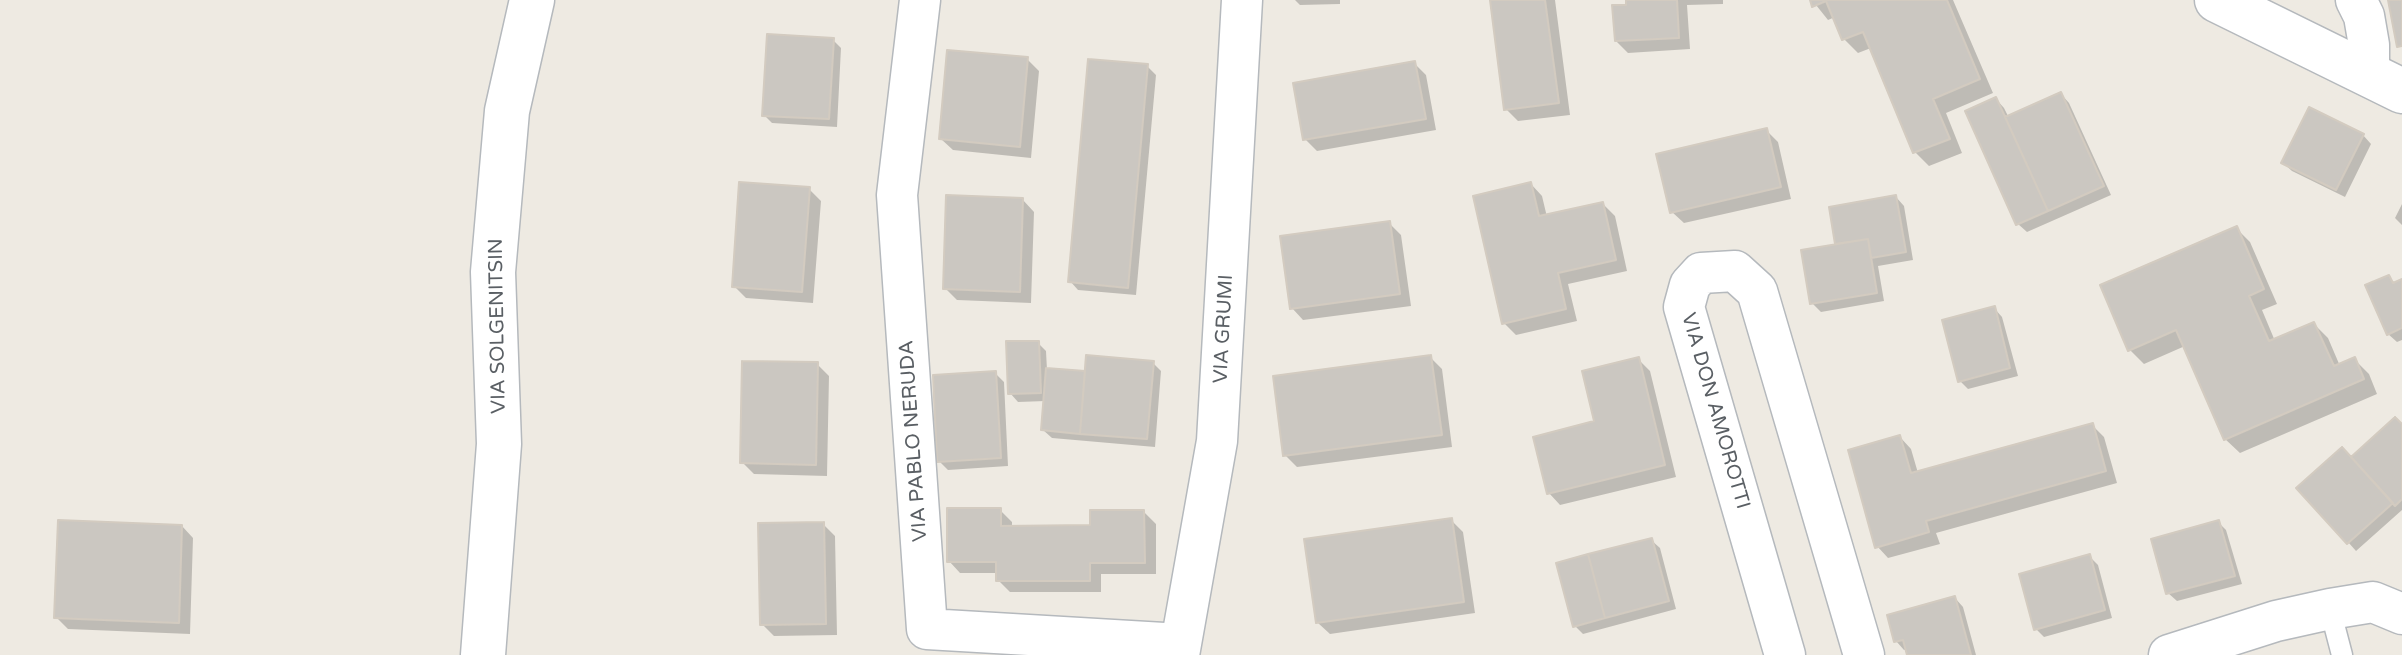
<!DOCTYPE html>
<html>
<head>
<meta charset="utf-8">
<style>
	body { margin:0 }
	canvas { display:block; background:#eeeae2 }
</style>
</head>
<body>
<canvas width="2402" height="655"></canvas>
<script>
const c = document.querySelector('canvas').getContext('2d');
c.lineJoin = 'round';
function fill(path, color) { c.fillStyle = color; c.fill(path, 'evenodd'); }
const shape = rows => new Path2D(rows.map(r => 'M' + r).join(''));
function strokePath(path, color, width, dash) { c.strokeStyle = color; c.lineWidth = width; c.lineCap = dash ? 'butt' : 'round'; c.setLineDash(dash || []); c.stroke(path); }
function label(font, color, halo, rows, align = 'center') {
  c.font = font + ' "Varela Round",sans-serif'; c.lineWidth = 8; c.setLineDash([]); c.textBaseline = 'middle'; c.strokeStyle = halo; c.fillStyle = color; for (const [text, x, y, turn = 0] of rows) {
    c.save(); c.translate(x, y); c.rotate((+turn || 0) * Math.PI / 180); c.textAlign = isNaN(turn) ? turn : align; if (halo) c.strokeText(text, 0, 0); c.fillText(text, 0, 0); c.restore();
  }
}
fill(shape([
	[1295,0,1340,0,1340,4,1300,5],
	[1492,0,1555,0,1570,115,1518,121,1506,109],
	[1628,0,1723,0,1723,4,1687,5,1690,49,1628,53,1616,41],
	[1812,0,1953,0,1993,93,1946,113,1962,153,1929,166,1915,152,1871,48,1858,53,1844,39,1835,17,1828,20],
	[833,40,841,48,837,127,772,123,764,115],
	[1027,59,1039,71,1031,158,953,150,941,139],
	[1414,63,1426,75,1436,130,1317,151,1305,139],
	[1147,66,1156,75,1136,295,1078,290,1070,281],
	[2061,94,2069,103,2111,195,2027,232,2018,224,1996,99,2004,108,2009,118],
	[1766,130,1778,142,1791,199,1684,223,1672,212],
	[2363,135,2371,144,2345,197,2292,171,2283,163],
	[1531,184,1542,196,1547,217,1603,204,1615,216,1627,271,1568,284,1577,321,1516,335,1504,323],
	[809,189,821,201,813,303,746,298,734,286],
	[1896,197,1904,206,1913,260,1878,266,1884,301,1821,312,1812,303,1837,246,1831,209],
	[1023,200,1034,212,1031,303,957,300,945,288],
	[2402,204,2402,225,2395,218],
	[1389,223,1401,235,1411,306,1303,320,1292,308],
	[2236,228,2250,242,2277,304,2262,310,2275,341,2314,324,2328,338,2340,366,2355,360,2369,374,2377,394,2240,453,2225,439,2185,346,2144,364,2130,350],
	[2388,277,2396,284,2402,281,2402,340,2397,342,2388,334],
	[1994,308,2002,317,2018,376,1968,389,1960,381],
	[1038,343,1046,351,1047,370,1087,373,1153,363,1161,371,1155,447,1052,438,1043,430,1046,401,1018,402,1010,393],
	[1430,357,1442,369,1452,447,1297,467,1285,455],
	[1638,359,1650,371,1676,477,1560,505,1549,493],
	[817,364,829,376,827,476,754,474,742,462],
	[995,373,1004,382,1008,466,948,470,939,461],
	[2092,425,2104,437,2117,483,1936,533,1940,544,1888,558,1877,546,1900,437,1911,449,1918,473],
	[2402,426,2402,510,2356,551,2348,542,2351,459],
	[1000,510,1012,522,1012,528,1092,527,1144,512,1156,524,1156,574,1101,574,1101,592,1010,592,998,580,998,573,960,573,949,561],
	[1451,520,1463,532,1475,613,1330,634,1318,623],
	[2218,522,2226,530,2242,584,2177,601,2168,593],
	[823,524,835,536,837,635,774,636,762,624],
	[182,526,193,538,190,634,68,629,56,617],
	[1651,540,1660,548,1676,609,1583,634,1575,626],
	[2090,557,2098,565,2112,618,2044,637,2036,629],
	[1955,598,1963,607,1976,655,1909,655,1907,649,1904,650,1896,641]
]), '#0003');
const building = shape([
	[1490,0,1545,0,1559,103,1504,110,1490,0],
	[1626,0,1677,0,1679,38,1615,41,1612,5,1626,5,1626,0],
	[1810,0,1947,0,1980,79,1933,99,1950,139,1913,153,1863,32,1842,40,1826,1,1812,7,1810,0],
	[2388,0,2402,0,2402,46,2397,47,2388,0],
	[767,34,834,38,829,119,762,116,767,34],
	[947,50,1028,57,1020,147,939,139,947,50],
	[1088,59,1148,64,1128,288,1068,282,1088,59],
	[1415,61,1426,119,1303,140,1293,83,1415,61],
	[2061,92,2104,186,2048,211,2005,117,2061,92],
	[1996,97,2048,211,2016,225,1965,111,1996,97],
	[2309,107,2364,134,2336,190,2281,163,2309,107],
	[1767,128,1781,187,1670,213,1656,154,1767,128],
	[739,182,810,187,802,292,732,287,739,182],
	[1531,182,1539,216,1603,202,1616,260,1558,273,1566,309,1502,324,1473,196,1531,182],
	[946,195,1023,198,1020,292,943,289,946,195],
	[1896,195,1906,252,1871,258,1868,239,1835,244,1829,207,1896,195],
	[1390,221,1400,294,1290,309,1280,236,1390,221],
	[2237,226,2264,289,2249,296,2269,341,2314,322,2334,366,2355,357,2364,379,2224,440,2176,330,2128,351,2100,285,2237,226],
	[1868,239,1877,293,1810,304,1801,250,1868,239],
	[2389,275,2393,283,2402,279,2402,328,2387,335,2365,285,2389,275],
	[1995,306,2010,368,1958,382,1942,320,1995,306],
	[1006,341,1039,341,1041,393,1008,394,1006,341],
	[1086,355,1154,361,1147,439,1080,434,1086,355],
	[1431,355,1442,435,1283,456,1273,376,1431,355],
	[1639,357,1665,465,1547,494,1533,437,1594,421,1582,371,1639,357],
	[742,361,818,362,816,465,740,463,742,361],
	[1046,368,1085,371,1080,434,1041,430,1046,368],
	[996,371,1001,458,937,462,933,375,996,371],
	[2395,417,2402,424,2402,499,2395,506,2351,457,2395,417],
	[2093,423,2106,471,1926,521,1929,532,1875,548,1848,450,1900,435,1911,473,2093,423],
	[2342,447,2393,503,2347,544,2296,488,2342,447],
	[947,508,1001,508,1001,526,1090,525,1090,510,1144,510,1145,563,1090,563,1090,581,996,581,996,562,947,562,947,508],
	[1452,518,1464,602,1316,623,1304,539,1452,518],
	[58,520,182,525,179,623,54,618,58,520],
	[2219,520,2235,576,2166,594,2151,539,2219,520],
	[824,522,826,624,760,625,758,523,824,522],
	[1652,538,1669,601,1605,618,1588,554,1652,538],
	[1588,554,1605,618,1573,627,1556,563,1588,554],
	[2090,554,2105,610,2034,630,2019,574,2090,554],
	[1955,596,1971,655,1907,655,1903,640,1894,642,1887,615,1955,596]
]);
fill(building, '#cbc7c1');
strokePath(building, '#d3cbc0', 2);
const service = shape([
	[2330,609,2342,655]
]);
const minor = shape([
	[920,0,897,195,927,629,1181,644],
	[2356,0,2364,16,2369,45,2369,75],
	[1179,655,1217,441,1242,0],
	[1785,655,1684,307,1690,285,1701,273,1735,271,1757,291,1864,655],
	[2169,655,2276,621,2330,609,2373,602,2402,614]
]);
const tertiary = shape([
	[2217,0,2402,91],
	[483,655,499,444,493,272,507,111,532,0]
]);
strokePath(service, '#b5b9bd', 23);
strokePath(minor, '#b5b9bd', 43);
strokePath(tertiary, '#b5b9bd', 47);
strokePath(service, '#fff', 20);
strokePath(minor, '#fff', 40);
strokePath(tertiary, '#fff', 44);
label('20px', '#5a5f64', '#fff', [
	["VIA SOLGENITSIN",498,326,-91],
	["VIA GRUMI",1224,329,-87],
	["VIA DON AMOROTTI",1715,411,74],
	["VIA PABLO NERUDA",914,441,-94]
]);
</script>
</body>
</html>
